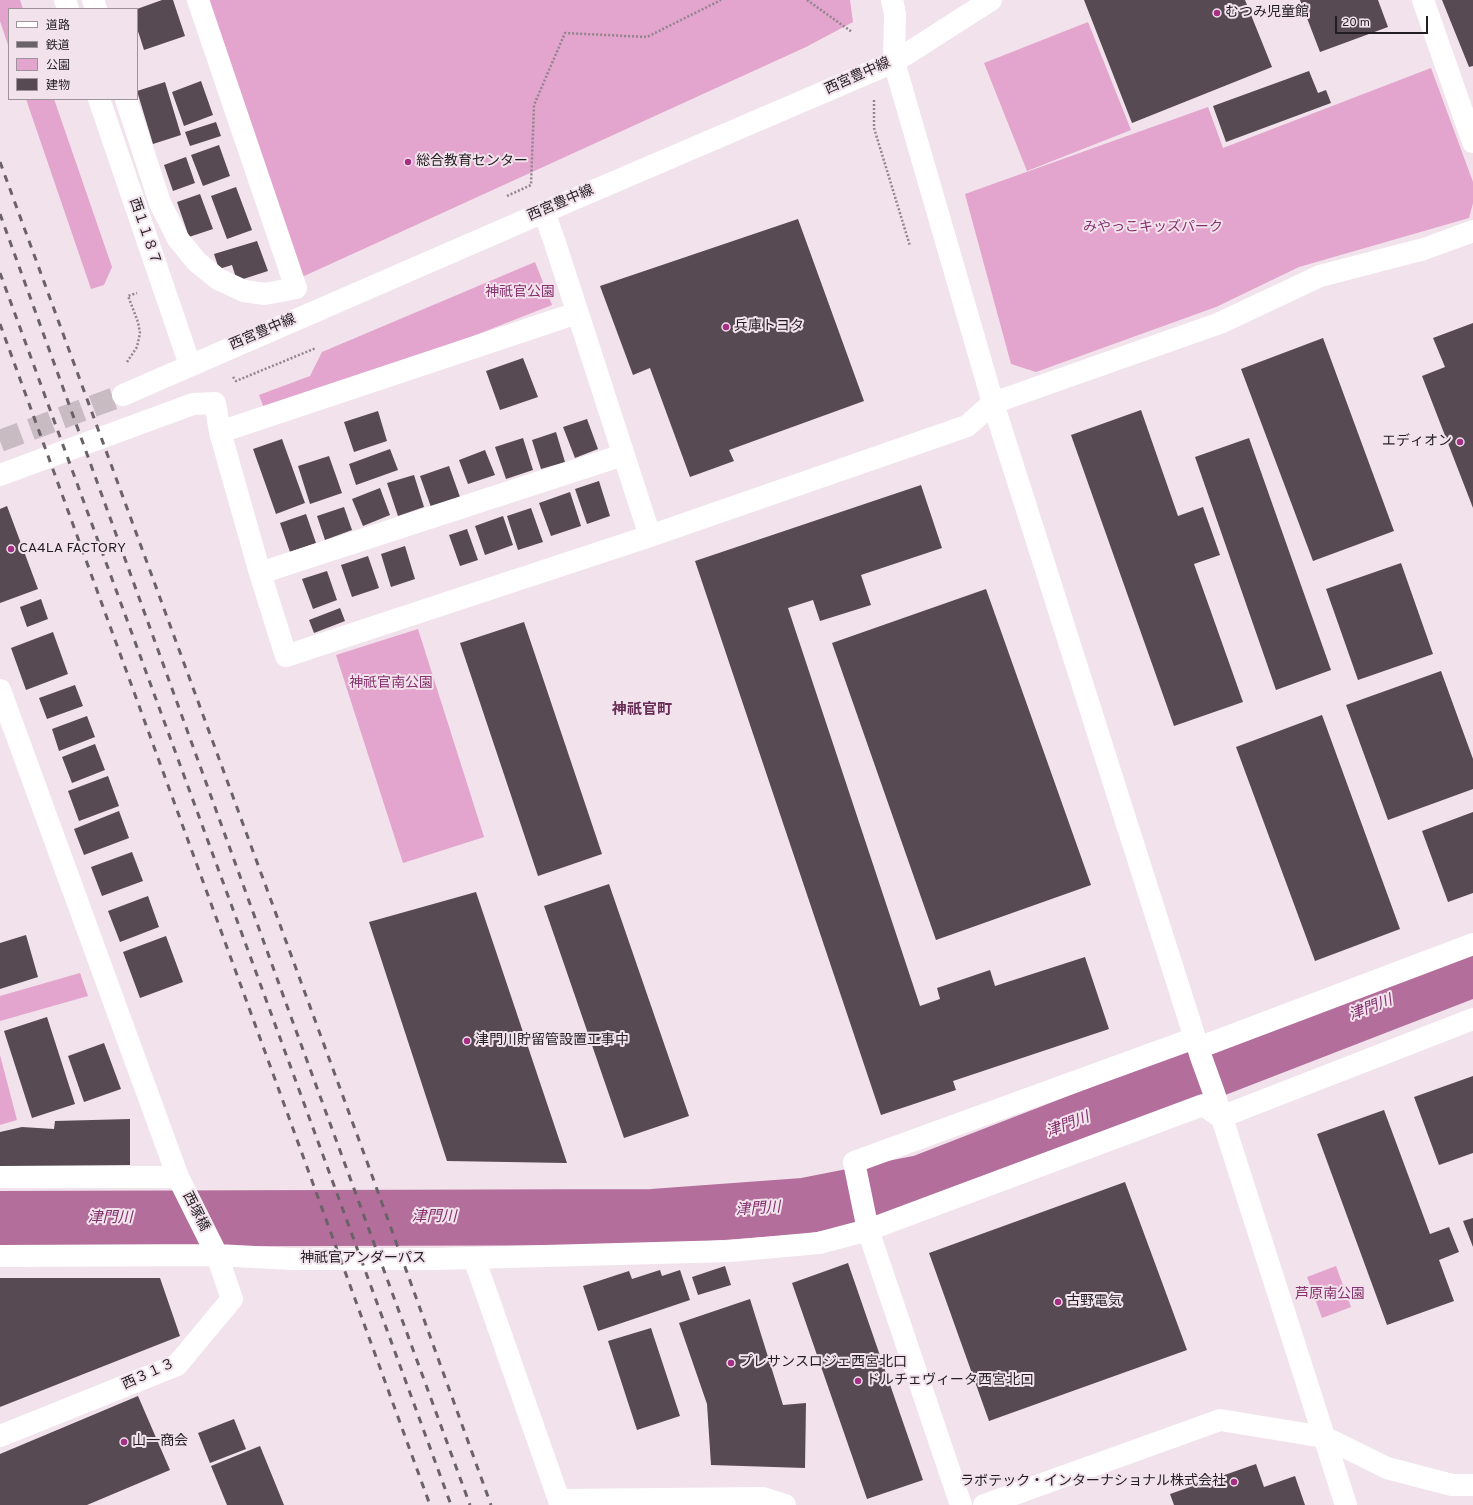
<!DOCTYPE html>
<html>
<head>
<meta charset="utf-8">
<style>
	body { margin:0 }
	#map { position:relative; width:1473px; height:1505px; overflow:hidden; background:#f1e2eb; font-family:Overpass,"Noto Sans JP",sans-serif }
	canvas { display:block }
	.legend { position:absolute; left:8px; top:8px; width:130px; height:92px; box-sizing:border-box; background:#f1e2eb; border:1px solid #9e939a; margin:0; padding:5px 7px; list-style:none; font-size:12px; color:#221d20 }
	.legend li { display:flex; align-items:center; gap:8px; height:20px }
	.legend b { width:20px; border:1px solid #9e939a }
	.scale { position:absolute; left:1335px; top:16px; width:93px; height:18px; box-sizing:border-box; border:2px solid #221d20; border-top:0; padding-left:5px; font-size:12px; line-height:14px; white-space:nowrap; color:#221d20; -webkit-text-stroke:3px #f1e2eb; paint-order:stroke }
</style>
</head>
<body>
<div id="map">
<canvas width="1473" height="1505"></canvas>
<ul class="legend">
<li><b style="height:5px;background:#fff"></b>道路</li>
<li><b style="height:5px;background:#6b6267"></b>鉄道</li>
<li><b style="height:11px;background:#e3a4cd"></b>公園</li>
<li><b style="height:11px;background:#574a52"></b>建物</li>
</ul>
<div class="scale">20 m</div>
</div>
<script>
const c = document.querySelector('canvas').getContext('2d');
c.lineJoin = 'round';
function fill(path, color) { c.fillStyle = color; c.fill(path, 'evenodd'); }
const shape = rows => new Path2D(rows.map(r => 'M' + r).join(''));
function strokePath(path, color, width, dash) { c.strokeStyle = color; c.lineWidth = width; c.lineCap = dash ? 'butt' : 'round'; c.setLineDash(dash || []); c.stroke(path); }
function label(font, color, halo, rows, align = 'center') {
  c.font = font + ' Overpass,"Noto Sans JP",sans-serif'; c.lineWidth = 4; c.setLineDash([]); c.textBaseline = 'middle'; c.strokeStyle = halo; c.fillStyle = color; for (const [text, x, y, turn = 0] of rows) {
    c.save(); c.translate(x, y); c.rotate((+turn || 0) * Math.PI / 180); c.textAlign = isNaN(turn) ? turn : align; if (halo) c.strokeText(text, 0, 0); c.fillText(text, 0, 0); c.restore();
  }
}
fill(shape([
	[0,0,20,0,23,9,9,9,9,48,0,21],
	[206,0,850,0,853,22,806,47,302,277],
	[1088,22,1131,130,1027,171,984,63],
	[1431,68,1473,182,1473,203,1469,218,1299,267,1216,307,1036,372,1011,364,965,194,1208,107,1223,148],
	[26,99,54,99,112,267,104,285,91,289],
	[535,262,552,305,346,386,265,411,259,395,310,376,322,352],
	[418,629,484,837,403,863,336,655],
	[80,973,88,996,0,1021,0,996],
	[0,1055,17,1120,0,1125],
	[1336,1266,1351,1307,1322,1318,1307,1277]
]), '#e3a4cd');
strokePath(shape([
	[0,1219,653,1217,804,1206,921,1183,1473,969]
]), '#b36e9c', 56);
fill(shape([
	[162,0,173,0,185,36,144,50,137,28,137,9],
	[1084,0,1245,0,1272,67,1132,123],
	[1300,0,1378,0,1388,27,1320,52],
	[1442,0,1473,0,1473,66,1469,67],
	[1309,71,1318,93,1326,90,1331,103,1226,142,1213,106],
	[201,81,213,115,184,126,172,92],
	[165,82,181,135,153,144,137,91],
	[216,122,221,136,190,146,185,132],
	[219,145,230,176,203,186,191,155],
	[186,157,195,183,173,191,164,165],
	[236,187,252,230,227,239,211,196],
	[200,194,213,229,189,237,177,202],
	[798,219,864,401,729,450,734,461,690,477,650,368,633,375,600,286],
	[257,241,268,271,237,281,232,265,219,269,214,254],
	[1473,323,1473,508,1422,376,1445,367,1433,338],
	[1323,338,1394,531,1313,561,1241,369],
	[523,358,538,397,500,410,486,371],
	[1141,410,1178,516,1203,507,1220,555,1194,564,1243,702,1174,726,1071,435],
	[378,411,387,441,354,452,344,422],
	[587,419,598,449,575,458,563,427],
	[556,432,565,462,541,469,532,440],
	[523,438,533,470,506,479,495,447],
	[1249,438,1331,670,1276,690,1195,457],
	[282,439,305,503,276,514,253,449],
	[390,449,398,470,356,485,349,464],
	[485,450,495,475,468,484,459,460],
	[329,456,342,493,310,504,298,466],
	[449,466,460,497,431,507,420,476],
	[414,475,424,507,398,516,387,483],
	[599,481,610,516,587,524,575,489],
	[921,485,942,548,861,575,871,605,820,621,813,600,788,608,920,1006,940,999,937,988,990,970,995,986,1085,957,1109,1029,953,1081,956,1090,881,1115,695,561],
	[380,488,390,515,363,526,352,499],
	[570,492,581,526,551,536,539,503],
	[7,506,38,589,0,603,0,509],
	[344,507,352,530,325,540,317,516],
	[531,508,543,542,518,550,507,516],
	[306,514,316,543,290,552,280,523],
	[503,516,513,545,485,555,475,526],
	[467,529,478,560,460,566,449,535],
	[405,546,415,579,391,587,381,554],
	[368,556,379,588,352,597,341,565],
	[1401,563,1433,654,1358,680,1326,589],
	[327,571,337,600,313,609,302,579],
	[986,589,1091,885,936,940,832,643],
	[41,599,48,619,27,627,20,607],
	[340,608,345,621,314,633,309,620],
	[524,622,602,854,538,876,460,643],
	[53,632,68,674,26,690,11,648],
	[1441,671,1473,759,1473,789,1388,820,1346,705],
	[75,685,83,706,47,719,39,698],
	[1322,715,1400,929,1315,961,1236,747],
	[87,716,95,737,59,751,52,729],
	[95,744,105,770,72,783,62,757],
	[108,776,119,806,79,821,68,791],
	[119,811,129,838,84,855,74,829],
	[1473,812,1473,893,1448,902,1422,831],
	[132,852,143,881,102,896,91,867],
	[609,884,689,1116,624,1138,544,906],
	[476,892,567,1163,447,1161,369,922],
	[148,896,159,927,120,942,108,911],
	[26,935,38,977,0,989,0,943],
	[166,936,183,982,140,998,123,952],
	[47,1017,75,1104,32,1118,4,1031],
	[104,1043,121,1089,84,1102,68,1056],
	[1473,1076,1473,1153,1439,1165,1414,1097],
	[1384,1110,1430,1234,1449,1227,1459,1252,1439,1260,1454,1301,1387,1325,1317,1134],
	[130,1119,130,1165,0,1166,0,1132,22,1127,54,1129,55,1121],
	[1125,1182,1187,1350,989,1421,929,1253],
	[1473,1218,1473,1247,1463,1221],
	[848,1263,923,1480,867,1499,792,1283],
	[725,1266,731,1285,698,1295,692,1277],
	[660,1270,662,1276,680,1270,690,1300,598,1331,583,1286,629,1271,632,1279],
	[0,1278,160,1278,180,1336,0,1407],
	[750,1299,783,1405,806,1403,805,1468,711,1465,707,1404,679,1323],
	[651,1328,680,1416,637,1430,608,1341],
	[138,1396,170,1470,87,1505,0,1505,0,1454],
	[234,1419,246,1449,210,1463,198,1433],
	[260,1446,284,1505,227,1505,211,1466],
	[1256,1464,1264,1487,1295,1476,1305,1505,1174,1505,1170,1494]
]), '#574a52');
strokePath(shape([
	[0,441,123,395]
]), '#c8bbc2', 22, [22, 11]);
strokePath(shape([
	[807,0,852,32],
	[874,100,874,128,910,246],
	[507,196,531,185,534,105,565,33,647,37,721,0],
	[127,362,137,347,140,333,138,322,128,296,137,293],
	[233,377,236,381,316,348]
]), '#90868c', 2.5, [2, 2]);
strokePath(shape([
	[65,0,68,9],
	[93,0,96,9],
	[892,0,895,14,894,62,993,403,1201,1057,1214,1093,1346,1505],
	[1423,0,1473,142],
	[99,99,190,365],
	[126,99,160,203,178,239,197,262,218,279,244,291,265,294,296,288,198,0],
	[544,212,555,243,650,536],
	[220,432,577,313],
	[0,475,193,404,215,403,220,432,260,573,286,656,650,536,967,426,993,403,1220,323,1320,276,1424,249,1473,231],
	[260,573,623,455],
	[0,690,178,1177,217,1255,232,1299,177,1365,0,1436],
	[1198,1048,1473,944],
	[0,1177,178,1177],
	[0,1256,217,1255,292,1259,434,1259,730,1251,819,1243,868,1230,1203,1105,1221,1117,1473,1019],
	[474,1258,559,1500,560,1505],
	[559,1500,763,1498,785,1505],
	[961,1505,868,1230,854,1162,1195,1038],
	[984,1505,1220,1420,1324,1437,1387,1468,1452,1485,1473,1485]
]), '#fff', 22);
strokePath(shape([
	[123,395,544,212,894,62,991,0]
]), '#fff', 22);
strokePath(shape([
	[0,162,370,1170,491,1505],
	[0,214,291,1017,470,1505],
	[0,273,451,1505],
	[0,324,430,1505]
]), '#6b6267', 3, [7, 7]);
for (const [x, y, r, color] of [
	[1217,13,4,"#a62f86"],
	[408,162,4,"#a62f86"],
	[726,327,4,"#a62f86"],
	[1460,442,4,"#a62f86"],
	[11,549,4,"#a62f86"],
	[467,1041,4,"#a62f86"],
	[1058,1302,4,"#a62f86"],
	[731,1363,4,"#a62f86"],
	[858,1381,4,"#a62f86"],
	[124,1442,4,"#a62f86"],
	[1234,1482,4,"#a62f86"]
]) { const dot = new Path2D(); dot.arc(x, y, r, 0, 2 * Math.PI); c.fillStyle = color; c.fill(dot); strokePath(dot, '#f1e2eb', 1.5); }
label('14px', '#221d20', '#f1e2eb', [
	["むつみ児童館",1225,13],
	["総合教育センター",416,162],
	["兵庫トヨタ",734,327],
	["エディオン",1452,442,"right"],
	["CA4LA FACTORY",19,549],
	["津門川貯留管設置工事中",475,1041],
	["古野電気",1066,1302],
	["プレサンスロジェ西宮北口",739,1363],
	["ドルチェヴィータ西宮北口",866,1381],
	["山一商会",132,1442],
	["ラボテック・インターナショナル株式会社",1226,1482,"right"]
], 'left');
label('14px', '#221d20', '#f1e2eb', [
	["西宮豊中線",858,77,-24],
	["西宮豊中線",561,204,-23],
	["西１１８７",144,232,71],
	["西宮豊中線",263,333,-23],
	["西塚橋",195,1212,63],
	["神祇官アンダーパス",363,1259],
	["西３１３",149,1375,-24]
]);
label('14px', '#86326e', '#f1e2eb', [
	["みやっこキッズパーク",1153,228],
	["神祇官公園",520,293],
	["神祇官南公園",391,684],
	["芦原南公園",1330,1295]
]);
label('bold 15px', '#682d56', '#f1e2eb', [
	["神祇官町",642,711]
]);
label('italic 15px', '#822e6a', '#f1e2eb', [
	["津門川",1371,1009,-21],
	["津門川",1068,1126,-21],
	["津門川",758,1210,-4],
	["津門川",434,1218],
	["津門川",110,1219]
]);
</script>
</body>
</html>
